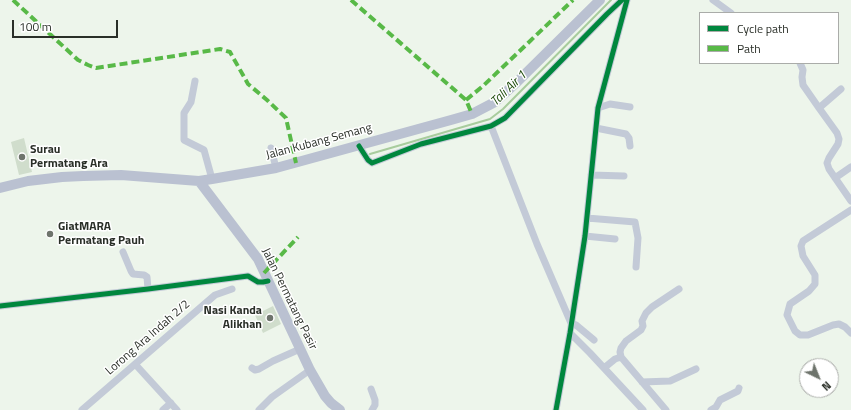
<!DOCTYPE html>
<html>
<head>
<meta charset="utf-8">
<style>
	body { margin:0 }
	#map { position:relative; width:851px; height:410px; overflow:hidden; background:#edf5eb; font-family:"Titillium Web",sans-serif }
	canvas { display:block }
	.legend { position:absolute; left:699px; top:12px; width:140px; height:52px; box-sizing:border-box; background:#fff; border:1px solid #aaaca9; margin:0; padding:5px 7px; list-style:none; font-size:12px; color:#2a2f28 }
	.legend li { display:flex; align-items:center; gap:8px; height:20px }
	.legend b { width:20px; border:1px solid #aaaca9 }
	.north { position:absolute; left:799px; top:358px; width:40px; height:40px; box-sizing:border-box; background:#fff; border:1px solid #aaaca9; border-radius:50%; rotate:137deg; font-size:11px; font-weight:700; line-height:16px; text-align:center; color:#2a2f28 }
	.north::after { content:''; display:block; margin:auto; width:14px; height:18px; background:#6e746c; clip-path:polygon(50% 0,100% 100%,50% 72%,0 100%) }
	.scale { position:absolute; left:12px; top:20px; width:106px; height:18px; box-sizing:border-box; border:2px solid #2a2f28; border-top:0; padding-left:5px; font-size:12px; line-height:14px; white-space:nowrap; color:#2a2f28; -webkit-text-stroke:3px #fff; paint-order:stroke }
</style>
</head>
<body>
<div id="map">
<canvas width="851" height="410"></canvas>
<ul class="legend">
<li><b style="height:5px;background:#00873e"></b>Cycle path</li>
<li><b style="height:5px;background:#58b947"></b>Path</li>
</ul>
<div class="north">N</div>
<div class="scale">100 m</div>
</div>
<script>
const c = document.querySelector('canvas').getContext('2d');
c.lineJoin = 'round';
const shape = rows => new Path2D(rows.map(r => 'M' + r).join(''));
function strokePath(path, color, width, dash) { c.strokeStyle = color; c.lineWidth = width; c.lineCap = dash ? 'butt' : 'round'; c.setLineDash(dash || []); c.stroke(path); }
function fill(path, color) { c.fillStyle = color; c.fill(path, 'evenodd'); }
function label(font, color, halo, rows, align = 'center') {
  c.font = font + ' "Titillium Web",sans-serif'; c.lineWidth = 3; c.setLineDash([]); c.textBaseline = 'middle'; c.strokeStyle = halo; c.fillStyle = color; for (const [text, x, y, turn = 0] of rows) {
    c.save(); c.translate(x, y); c.rotate((+turn || 0) * Math.PI / 180); c.textAlign = isNaN(turn) ? turn : align; if (halo) c.strokeText(text, 0, 0); c.fillText(text, 0, 0); c.restore();
  }
}
strokePath(shape([
	[370,154,490,119,503,109,611,0]
]), '#a8cc9d', 2);
fill(shape([
	[24,138,32,172,19,175,11,142],
	[273,306,281,324,263,333,255,315]
]), '#d0ddcc');
strokePath(shape([
	[713,0,731,13],
	[800,63,803,70,802,77,803,85,819,108,837,133,839,139,838,144,829,158,827,163,829,169,851,201],
	[195,81,191,102,184,113,184,140,204,150,212,179],
	[598,108,610,104,630,107],
	[819,108,841,89],
	[491,126,537,244,571,323,576,325,594,340],
	[596,128,626,134,629,138,630,146],
	[359,146,368,160,372,163,421,144,491,126,505,118,607,14,622,0],
	[271,148,276,168],
	[591,175,624,176],
	[835,178,851,167],
	[851,210,803,241,801,246,803,256,815,275,815,284,809,291,790,304,787,315,795,331,800,335,808,335,833,325,839,324,845,327,851,333],
	[587,218,635,222,638,238,636,267],
	[585,236,615,239],
	[123,252,131,271,133,274,144,275,147,277,148,289],
	[0,306,148,289,248,276,258,282,263,282,268,281],
	[570,333,590,353,643,410],
	[621,357,666,410],
	[135,364,177,410],
	[252,368,255,370,259,369,273,361,300,349],
	[604,368,615,359,621,357,620,352,621,348,626,341,641,330,643,326,642,321,646,313,652,307,679,289],
	[642,382,670,381,696,369],
	[371,389,375,400,375,405,372,410],
	[82,410,215,295,232,289],
	[163,410,171,403],
	[259,410,272,397,310,370],
	[556,410,570,333,585,236,598,108,627,0],
	[711,410,716,407,720,400,738,391,739,388]
]), '#c3cad7', 7);
strokePath(shape([
	[199,181,258,259,310,370,325,396,331,403,340,410],
	[0,188,28,181,62,177,83,176,121,175,199,181,212,179,276,168,451,120,472,114,495,102,517,82,600,0]
]), '#bac1d1', 10);
strokePath(shape([
	[13,0,78,60,88,65,96,68,220,49,230,52,248,84,267,100,286,118,296,163],
	[351,0,466,100,472,114],
	[466,100,483,86,573,0],
	[264,273,298,237]
]), '#58b947', 4, [8, 4]);
strokePath(shape([
	[359,146,368,160,372,163,421,144,491,126,505,118,607,14,622,0],
	[0,306,148,289,248,276,258,282,263,282,268,281],
	[556,410,570,333,585,236,598,108,627,0]
]), '#00873e', 5);
for (const [x, y, r, color] of [
	[22,157,4,"#6e746c"],
	[50,234,4,"#6e746c"],
	[270,318,4,"#6e746c"]
]) { const dot = new Path2D(); dot.arc(x, y, r, 0, 2 * Math.PI); c.fillStyle = color; c.fill(dot); strokePath(dot, '#fff', 1.5); }
label('12px', '#2a2f28', '#fff', [
	["Jalan Kubang Semang",319,142,-15],
	["Jalan Permatang Pasir",289,299,64],
	["Lorong Ara Indah 2/2",148,338,-41]
]);
label('bold 12px', '#2a2f28', '#fff', [
	["Surau",30,150],
	["Permatang Ara",30,164],
	["GiatMARA",58,227],
	["Permatang Pauh",58,241],
	["Nasi Kanda",262,311,"right"],
	["Alikhan",262,325,"right"]
], 'left');
label('italic 13px', '#214e0f', '#fff', [
	["Tali Air 1",509,89,-44]
]);
</script>
</body>
</html>
